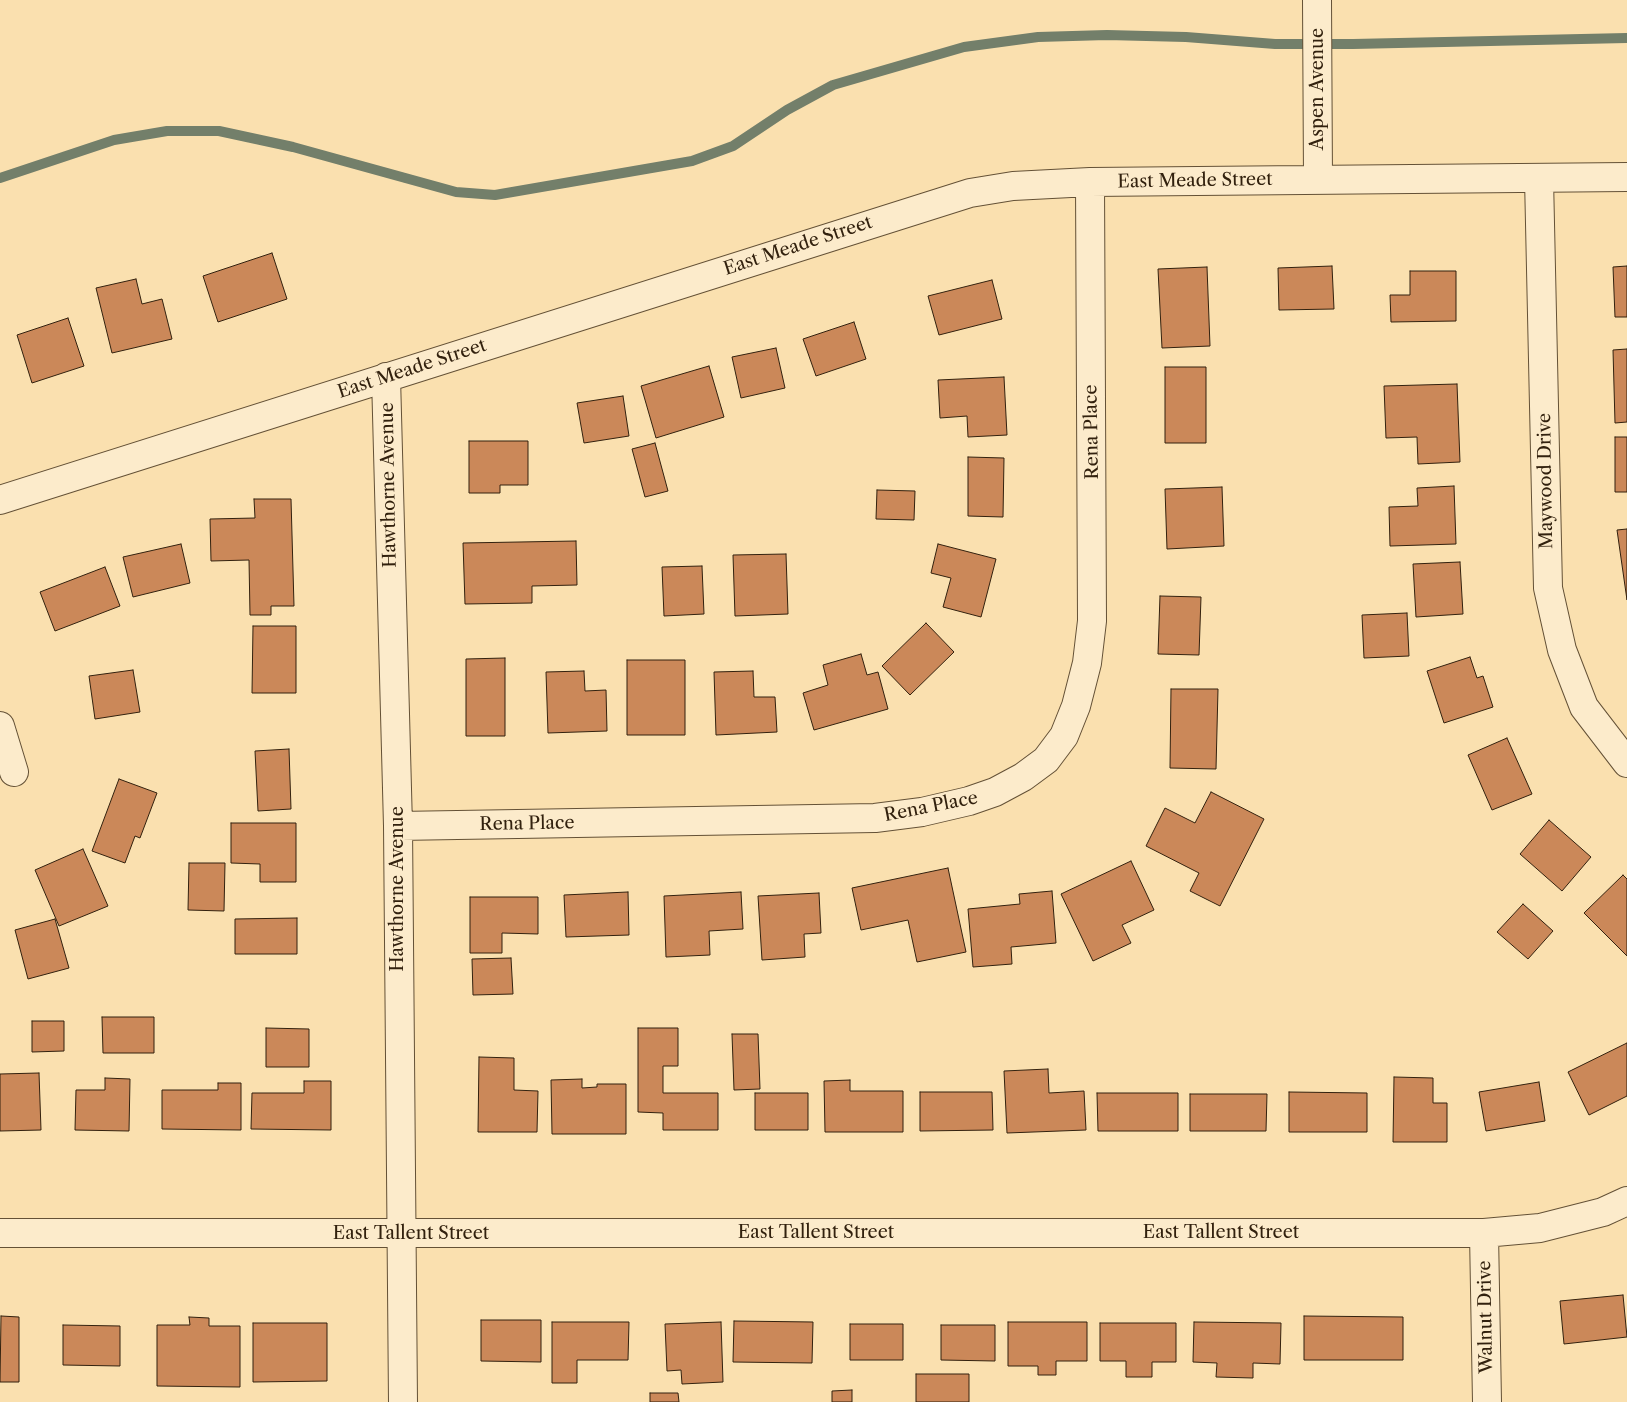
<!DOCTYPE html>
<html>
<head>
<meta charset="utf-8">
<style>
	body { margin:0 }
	canvas { display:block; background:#fae0af }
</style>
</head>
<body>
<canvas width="1627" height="1402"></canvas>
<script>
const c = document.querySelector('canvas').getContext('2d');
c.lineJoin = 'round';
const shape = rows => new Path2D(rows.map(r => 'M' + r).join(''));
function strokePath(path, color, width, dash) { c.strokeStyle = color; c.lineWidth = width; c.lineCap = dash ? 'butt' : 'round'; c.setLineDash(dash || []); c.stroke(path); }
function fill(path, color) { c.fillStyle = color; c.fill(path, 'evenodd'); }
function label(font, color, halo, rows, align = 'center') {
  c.font = font + ' "Libre Caslon Text",serif'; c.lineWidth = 4; c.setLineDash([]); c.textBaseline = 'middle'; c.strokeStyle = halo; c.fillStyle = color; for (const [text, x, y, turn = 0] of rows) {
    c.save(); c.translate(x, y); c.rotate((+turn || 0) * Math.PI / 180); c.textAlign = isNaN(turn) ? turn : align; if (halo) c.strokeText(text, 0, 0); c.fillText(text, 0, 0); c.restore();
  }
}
strokePath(shape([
	[0,178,114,140,167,131,219,131,293,147,456,192,495,195,692,161,733,146,787,110,833,85,964,47,1038,37,1107,35,1186,37,1275,44,1353,44,1627,38]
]), '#737f6a', 10);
const building = shape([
	[272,253,287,299,218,322,203,276,272,253],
	[1332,266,1334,309,1279,310,1278,268,1332,266],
	[1627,266,1627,317,1615,317,1613,267,1627,266],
	[1207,267,1210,346,1162,348,1158,269,1207,267],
	[1410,271,1456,271,1456,321,1391,322,1390,295,1410,295,1410,271],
	[136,279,142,304,162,299,172,339,112,353,96,288,136,279],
	[992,280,1002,319,939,335,928,296,992,280],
	[68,318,84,366,32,383,17,335,68,318],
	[854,322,866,359,816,376,803,339,854,322],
	[776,348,785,388,741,398,732,357,776,348],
	[1627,349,1627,422,1615,423,1613,350,1627,349],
	[709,366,724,417,656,438,641,386,709,366],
	[1165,367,1206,367,1206,443,1165,443,1165,367],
	[1004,377,1007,435,968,437,967,416,940,418,938,380,1004,377],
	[1457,384,1460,462,1418,464,1417,437,1386,438,1384,386,1457,384],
	[623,396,629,436,584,443,577,403,623,396],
	[1615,437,1627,437,1627,492,1615,492,1615,437],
	[469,441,528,441,528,485,500,485,500,493,469,493,469,441],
	[655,443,668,491,645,497,632,449,655,443],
	[968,457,1004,458,1003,517,968,516,968,457],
	[1454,486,1456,544,1390,546,1389,507,1418,506,1417,488,1454,486],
	[1222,487,1224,546,1167,549,1165,489,1222,487],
	[877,490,915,491,914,520,876,519,877,490],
	[254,499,291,499,294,606,271,606,271,615,250,615,249,560,211,561,210,519,255,518,254,499],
	[1627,529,1627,600,1617,530,1627,529],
	[576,541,577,585,532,586,532,603,465,604,463,543,576,541],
	[181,544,190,583,133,597,123,557,181,544],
	[938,544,996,559,981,617,943,607,951,578,931,573,938,544],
	[786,554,788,614,735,616,733,555,786,554],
	[1460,562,1463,614,1416,617,1413,564,1460,562],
	[702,566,704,614,664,616,662,567,702,566],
	[105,567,120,606,55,631,40,592,105,567],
	[1160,596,1201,597,1199,655,1158,654,1160,596],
	[1407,613,1409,656,1364,658,1362,615,1407,613],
	[926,623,954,652,910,695,882,666,926,623],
	[253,626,296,626,296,693,252,693,253,626],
	[861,654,867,675,878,672,888,709,814,730,803,693,828,685,823,665,861,654],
	[1470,657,1477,678,1483,676,1493,707,1444,723,1427,671,1470,657],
	[505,658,505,736,466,736,466,659,505,658],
	[627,660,685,660,685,735,627,735,627,660],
	[133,670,140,712,95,719,89,676,133,670],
	[584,671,585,691,606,690,607,731,548,733,546,672,584,671],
	[753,671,754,697,775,697,777,732,716,735,714,672,753,671],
	[1171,689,1218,689,1216,769,1170,768,1171,689],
	[1507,738,1532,794,1492,810,1468,755,1507,738],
	[289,749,291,809,258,811,255,751,289,749],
	[119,779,157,793,140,838,135,836,125,863,92,851,119,779],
	[1211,792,1264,819,1220,906,1190,891,1199,873,1146,846,1165,808,1195,823,1211,792],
	[1549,820,1591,857,1562,891,1520,854,1549,820],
	[231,823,296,823,296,882,260,882,260,864,231,863,231,823],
	[83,849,108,906,59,926,35,870,83,849],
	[1131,861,1154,910,1122,925,1131,943,1093,961,1061,894,1131,861],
	[189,863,225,863,224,911,188,910,189,863],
	[948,868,966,952,917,962,908,920,861,930,852,888,948,868],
	[1623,875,1627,879,1627,956,1584,913,1623,875],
	[1052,891,1056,943,1011,947,1012,964,973,967,968,909,1020,904,1019,894,1052,891],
	[628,892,629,935,566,937,564,895,628,892],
	[741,892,743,929,709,931,710,955,666,957,664,896,741,892],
	[819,893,821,933,804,934,805,957,762,960,758,896,819,893],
	[470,897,538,897,538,934,502,933,502,953,470,953,470,897],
	[1523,904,1553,931,1528,959,1497,932,1523,904],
	[297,918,297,954,235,954,235,919,297,918],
	[55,919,69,968,28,979,15,930,55,919],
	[511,958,513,994,473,995,472,959,511,958],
	[102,1017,154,1017,154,1053,103,1053,102,1017],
	[32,1021,64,1021,64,1051,32,1052,32,1021],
	[266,1028,309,1029,309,1067,266,1067,266,1028],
	[638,1028,678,1028,678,1066,663,1066,663,1093,718,1093,718,1130,663,1130,663,1113,638,1112,638,1028],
	[732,1034,758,1034,760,1089,734,1090,732,1034],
	[1627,1043,1627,1096,1589,1115,1568,1072,1627,1043],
	[479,1057,514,1058,514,1090,538,1091,537,1132,478,1132,479,1057],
	[1048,1069,1049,1093,1084,1091,1086,1130,1007,1133,1004,1071,1048,1069],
	[39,1073,41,1130,0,1131,0,1074,39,1073],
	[1394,1077,1433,1078,1433,1103,1447,1103,1447,1142,1393,1142,1394,1077],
	[105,1078,130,1079,129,1131,75,1130,76,1090,105,1090,105,1078],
	[582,1079,582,1088,597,1087,597,1084,626,1084,626,1134,552,1134,551,1080,582,1079],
	[850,1080,850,1091,903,1091,903,1132,825,1132,824,1081,850,1080],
	[304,1081,331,1081,331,1130,251,1129,252,1093,304,1093,304,1081],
	[1539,1082,1545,1121,1486,1131,1479,1092,1539,1082],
	[218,1083,241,1083,241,1130,162,1129,162,1090,218,1090,218,1083],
	[920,1092,992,1092,993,1130,920,1131,920,1092],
	[1289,1092,1367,1093,1367,1132,1289,1132,1289,1092],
	[755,1093,808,1093,808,1130,755,1130,755,1093],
	[1097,1093,1178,1093,1178,1131,1098,1131,1097,1093],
	[1190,1094,1267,1094,1266,1131,1190,1131,1190,1094],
	[1623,1295,1627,1337,1564,1344,1560,1301,1623,1295],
	[1,1316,19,1317,19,1382,0,1382,1,1316],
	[1304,1316,1403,1317,1403,1360,1304,1360,1304,1316],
	[189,1317,209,1318,209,1326,240,1326,240,1387,157,1386,157,1325,190,1325,189,1317],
	[481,1320,541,1320,541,1362,481,1361,481,1320],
	[734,1321,813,1322,812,1363,733,1362,734,1321],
	[552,1322,629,1322,628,1360,577,1360,577,1383,552,1383,552,1322],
	[721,1322,723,1382,682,1384,681,1370,667,1371,665,1324,721,1322],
	[1008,1322,1087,1322,1087,1361,1056,1361,1056,1375,1038,1375,1038,1366,1008,1366,1008,1322],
	[1194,1322,1281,1323,1280,1364,1253,1363,1253,1378,1216,1377,1217,1363,1193,1362,1194,1322],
	[253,1323,327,1323,327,1381,253,1382,253,1323],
	[1100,1323,1176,1323,1176,1362,1152,1362,1152,1377,1126,1377,1126,1361,1100,1361,1100,1323],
	[850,1324,903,1324,903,1360,850,1360,850,1324],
	[63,1325,120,1326,120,1366,63,1365,63,1325],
	[941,1325,995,1325,995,1361,941,1360,941,1325],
	[916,1374,969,1374,969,1402,916,1402,916,1374],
	[852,1390,852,1402,832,1402,832,1391,852,1390],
	[650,1393,678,1393,679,1402,650,1402,650,1393]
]);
fill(building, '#cb8859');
strokePath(building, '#32210e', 1);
const street = shape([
	[1317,0,1318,179],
	[1539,178,1548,588,1562,650,1584,707,1627,763],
	[386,377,398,826,403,1402],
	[0,500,970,193,1013,186,1090,182,1627,177],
	[0,726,14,772],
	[398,826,875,818,922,812,969,801,995,792,1023,777,1046,760,1064,736,1076,706,1087,663,1092,621,1090,182],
	[0,1233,1484,1233,1540,1228,1603,1212,1627,1201],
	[1484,1233,1487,1402]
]);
strokePath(street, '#645136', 30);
strokePath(street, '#fcebcb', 28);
label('18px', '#32210e', '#fcebcb', [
	["Aspen Avenue",1318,89,-90],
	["East Meade Street",1195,181,-1],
	["East Meade Street",798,246,-18],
	["East Meade Street",412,369,-18],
	["Rena Place",1092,432,-91],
	["Maywood Drive",1546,481,-91],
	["Hawthorne Avenue",389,485,-91],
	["Rena Place",931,807,-11],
	["Rena Place",527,824,-1],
	["Hawthorne Avenue",398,889,-90],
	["East Tallent Street",816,1233],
	["East Tallent Street",1221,1233],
	["East Tallent Street",411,1234],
	["Walnut Drive",1486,1317,-91]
]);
</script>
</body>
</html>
